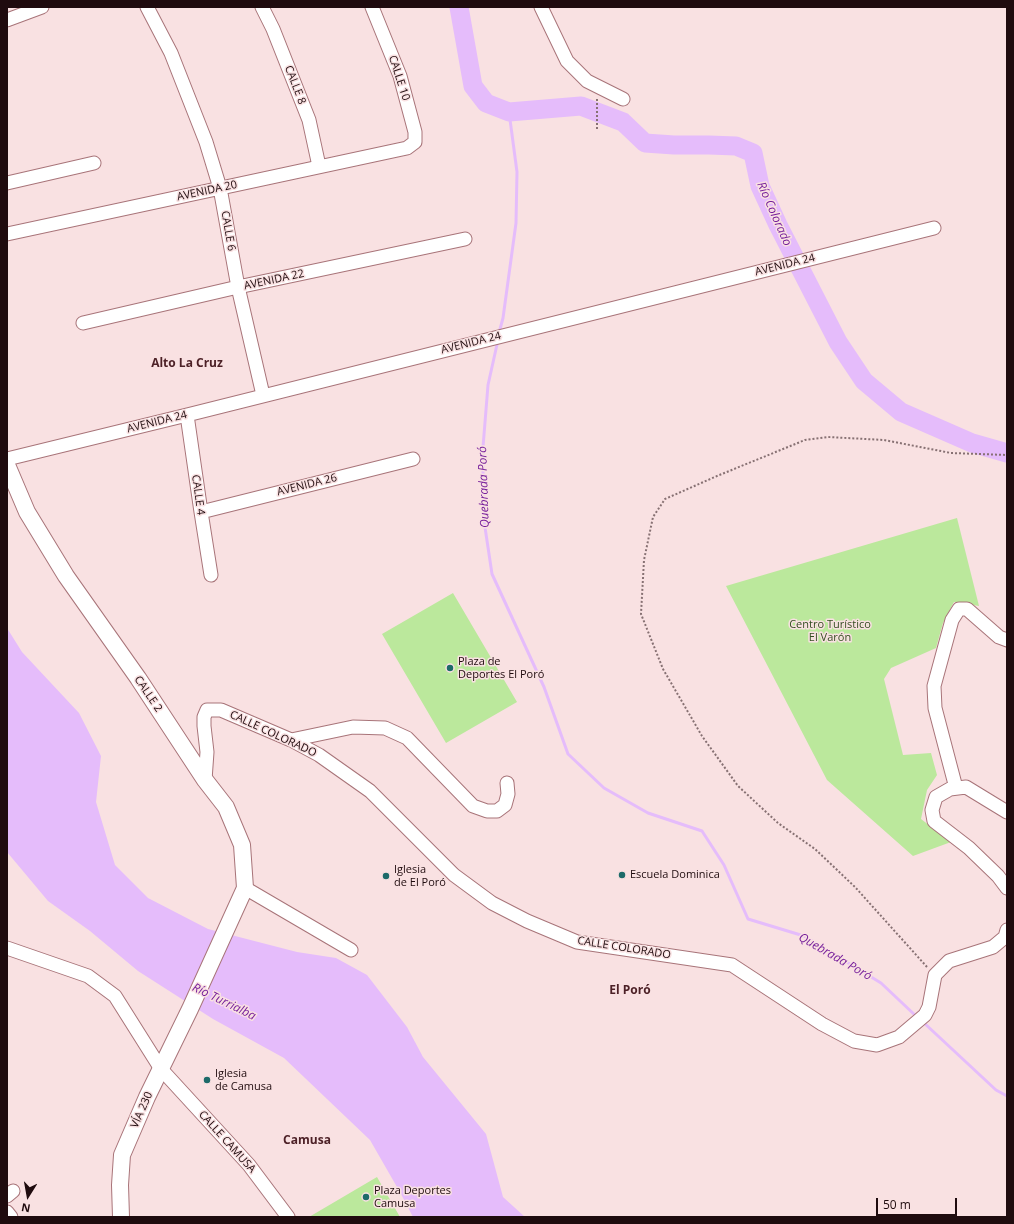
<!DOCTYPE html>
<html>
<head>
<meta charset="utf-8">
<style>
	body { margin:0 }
	#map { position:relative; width:1014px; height:1224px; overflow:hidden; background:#f9e1e2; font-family:"Open Sans",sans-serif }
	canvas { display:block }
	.frame { position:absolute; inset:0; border:8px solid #1f0b0e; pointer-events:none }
	.north { position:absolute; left:8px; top:1176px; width:40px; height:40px; -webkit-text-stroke:3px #f9e1e2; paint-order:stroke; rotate:191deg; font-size:11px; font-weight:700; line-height:16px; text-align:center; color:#1f0b0e }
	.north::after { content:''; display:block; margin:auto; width:14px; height:18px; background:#1f0b0e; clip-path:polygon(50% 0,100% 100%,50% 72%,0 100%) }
	.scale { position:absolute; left:876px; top:1198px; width:81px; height:18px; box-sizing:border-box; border:2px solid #1f0b0e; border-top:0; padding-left:5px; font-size:12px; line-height:14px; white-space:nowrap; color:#1f0b0e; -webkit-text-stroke:3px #f9e1e2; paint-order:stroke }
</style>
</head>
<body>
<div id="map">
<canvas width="1014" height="1224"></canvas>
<div class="frame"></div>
<div class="north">N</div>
<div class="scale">50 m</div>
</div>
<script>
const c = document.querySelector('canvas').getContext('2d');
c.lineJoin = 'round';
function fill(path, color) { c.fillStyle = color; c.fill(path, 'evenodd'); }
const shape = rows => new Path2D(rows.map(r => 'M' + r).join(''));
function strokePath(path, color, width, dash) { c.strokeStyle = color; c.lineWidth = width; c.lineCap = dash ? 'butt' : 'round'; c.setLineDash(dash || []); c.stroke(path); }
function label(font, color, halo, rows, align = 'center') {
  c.font = font + ' "Open Sans",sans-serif'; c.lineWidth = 3; c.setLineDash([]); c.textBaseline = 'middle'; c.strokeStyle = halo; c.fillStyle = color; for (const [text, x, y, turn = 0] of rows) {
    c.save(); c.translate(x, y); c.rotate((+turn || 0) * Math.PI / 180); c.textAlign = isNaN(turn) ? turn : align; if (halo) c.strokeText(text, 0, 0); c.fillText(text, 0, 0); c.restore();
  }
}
fill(shape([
	[957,518,979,606,954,602,943,623,936,648,891,668,884,679,903,755,931,753,937,775,927,790,921,819,951,842,913,856,827,780,726,586],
	[453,593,517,702,446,743,382,634],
	[377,1177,400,1217,309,1217]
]), '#bbe89c');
fill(shape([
	[7,628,22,652,79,713,101,756,96,802,115,865,148,898,208,929,297,952,336,958,367,975,407,1027,423,1057,486,1134,503,1197,525,1217,413,1217,401,1194,370,1140,284,1058,213,1019,138,971,90,931,48,901,7,852]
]), '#e5bcfb');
strokePath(shape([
	[499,333,503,318,516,223,517,172,509,112],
	[498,340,488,385,483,447,483,514,492,574,544,687,568,754,604,788,648,813,702,831,724,865,748,919,804,936,881,983,917,1017],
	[923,1022,996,1090,1007,1096]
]), '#e5bcfb', 3);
strokePath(shape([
	[459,7,473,86,486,103,509,112,581,106,623,122,645,143,674,145,709,145,736,146,753,153,760,186,778,225,838,342,864,381,901,412,972,443,1007,453]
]), '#e5bcfb', 19);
const minor = shape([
	[147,7,171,53,206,142,220,188,238,287,263,395],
	[262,7,273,29,309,120,319,166],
	[541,7,567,61,587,81,623,99],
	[7,20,42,7],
	[7,183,94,163],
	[7,234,407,148,415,142,415,132,400,76,372,7],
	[83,323,238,287,465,239],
	[187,415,201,512,211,575],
	[7,459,187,415,934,228],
	[201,512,413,459],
	[291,740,353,727,385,728,407,738,473,806,487,811,497,811,505,805,508,794,507,783],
	[205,780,207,752,204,726,204,717,207,710,221,710,291,740,319,755,370,791,454,875,492,903,527,921,577,942,732,965,822,1024,854,1041,877,1045,899,1037,925,1015,929,1007,935,975,949,961,993,947,1005,937,1007,930],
	[956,788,935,708,934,686,952,620,959,609,967,609,999,637,1007,640],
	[1007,812,966,787,950,789,936,797,932,810,934,821,969,848,998,876,1007,888],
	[245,888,351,950],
	[7,948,88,976,115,996,161,1069,249,1165,288,1217],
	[7,1196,13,1191],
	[7,1212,11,1217]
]);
const major = shape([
	[7,465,27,512,66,576,138,678,205,780,226,807,242,845,245,888,190,1009,147,1097,122,1155,120,1185,121,1217]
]);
strokePath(minor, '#a87479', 15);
strokePath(major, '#a87479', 18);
strokePath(shape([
	[597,129,597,98],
	[927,967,855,887,815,849,778,823,738,786,702,736,663,669,641,614,644,560,653,517,665,499,717,476,805,440,828,437,884,440,951,453,1007,455]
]), '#877173', 2, [2, 2]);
strokePath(minor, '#fff', 13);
strokePath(major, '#fff', 16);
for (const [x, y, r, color] of [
	[450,668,4,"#1d6a69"],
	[622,875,4,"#1d6a69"],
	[386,876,4,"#1d6a69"],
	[207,1080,4,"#1d6a69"],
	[366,1197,4,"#1d6a69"]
]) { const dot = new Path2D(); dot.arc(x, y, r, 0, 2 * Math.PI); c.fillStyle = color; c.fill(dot); strokePath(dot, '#f9e1e2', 1.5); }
label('11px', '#1f0b0e', '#f9e1e2', [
	["CALLE 10",399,78,72],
	["CALLE 8",295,85,69],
	["AVENIDA 20",207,191,-12],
	["CALLE 6",228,231,80],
	["AVENIDA 24",785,265,-14],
	["AVENIDA 22",274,280,-12],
	["AVENIDA 24",471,343,-14],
	["AVENIDA 24",157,422,-14],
	["AVENIDA 26",307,485,-14],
	["CALLE 4",198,495,82],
	["CALLE 2",148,694,56],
	["CALLE COLORADO",273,734,25],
	["CALLE COLORADO",624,948,9],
	["VÍA 230",142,1110,-66],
	["CALLE CAMUSA",227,1142,48]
]);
label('11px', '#344e21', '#f9e1e2', [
	["Centro Turístico",830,625],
	["El Varón",830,638]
]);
label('11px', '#1f0b0e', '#f9e1e2', [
	["Plaza de",458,662],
	["Deportes El Poró",458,675],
	["Iglesia",394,870],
	["de El Poró",394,883],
	["Escuela Dominica",630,875],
	["Iglesia",215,1074],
	["de Camusa",215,1087],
	["Plaza Deportes",374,1191],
	["Camusa",374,1204]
], 'left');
label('italic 12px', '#771f9b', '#f9e1e2', [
	["Río Colorado",774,214,66],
	["Quebrada Poró",484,487,-92],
	["Quebrada Poró",835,957,30],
	["Río Turrialba",224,1002,26]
]);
label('bold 12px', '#4d2127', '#f9e1e2', [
	["Alto La Cruz",187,364],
	["El Poró",630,991],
	["Camusa",307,1141]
]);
</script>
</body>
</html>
